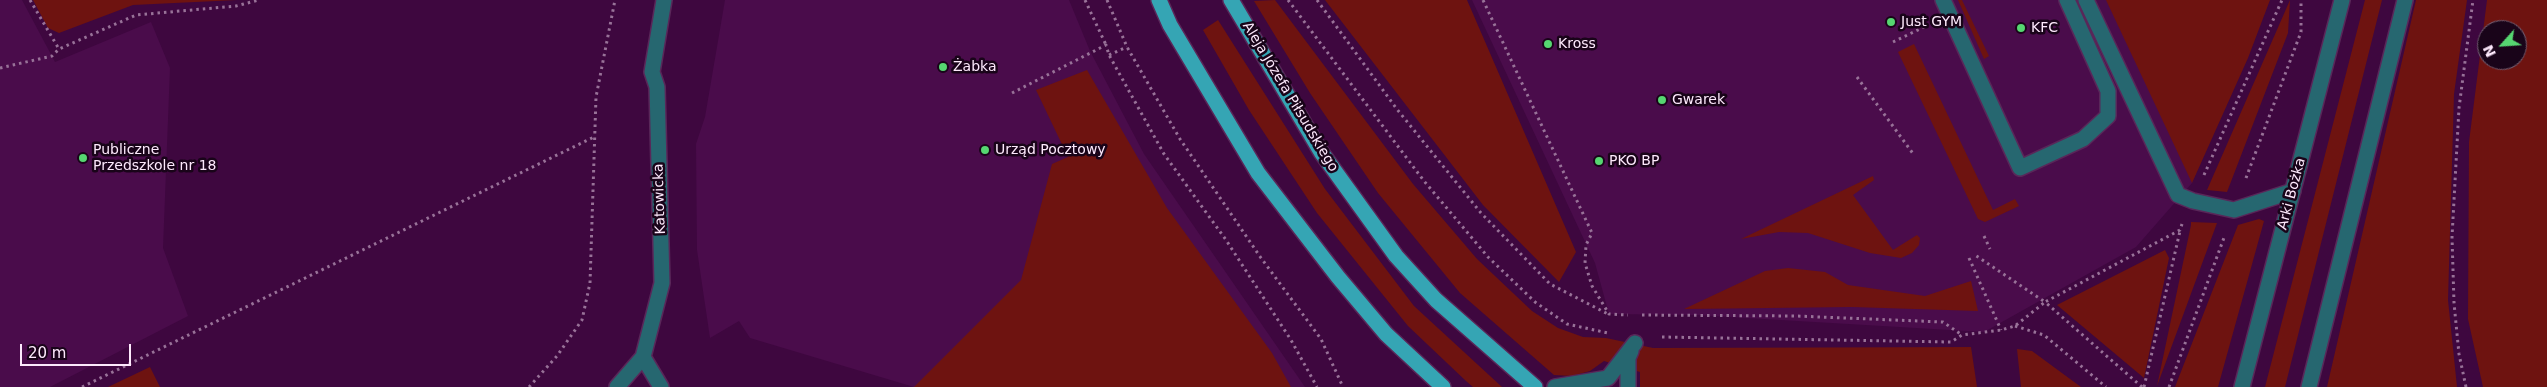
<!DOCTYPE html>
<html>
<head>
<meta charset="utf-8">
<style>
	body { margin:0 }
	#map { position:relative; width:2547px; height:387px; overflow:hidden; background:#3e073f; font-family:"DejaVu Sans",sans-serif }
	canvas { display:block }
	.north { position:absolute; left:2477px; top:20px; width:50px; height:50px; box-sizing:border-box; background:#190419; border:1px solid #746074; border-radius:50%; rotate:244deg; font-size:14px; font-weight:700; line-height:20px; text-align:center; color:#fde9fc }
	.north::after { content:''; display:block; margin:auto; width:18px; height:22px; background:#56d671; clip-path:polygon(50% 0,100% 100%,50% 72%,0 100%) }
	.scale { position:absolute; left:20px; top:344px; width:111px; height:22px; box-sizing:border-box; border:2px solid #fde9fc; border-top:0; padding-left:6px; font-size:15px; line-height:18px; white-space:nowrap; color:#fde9fc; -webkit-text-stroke:4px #190419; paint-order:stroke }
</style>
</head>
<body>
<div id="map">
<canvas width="2547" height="387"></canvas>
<div class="north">N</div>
<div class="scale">20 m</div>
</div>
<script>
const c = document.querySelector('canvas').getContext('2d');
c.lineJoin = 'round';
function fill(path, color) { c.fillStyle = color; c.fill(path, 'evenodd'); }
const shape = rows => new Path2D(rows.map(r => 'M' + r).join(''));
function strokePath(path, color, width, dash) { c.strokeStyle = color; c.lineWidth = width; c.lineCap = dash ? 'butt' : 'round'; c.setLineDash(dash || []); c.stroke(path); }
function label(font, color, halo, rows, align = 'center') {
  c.font = font + ' "DejaVu Sans",sans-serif'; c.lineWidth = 5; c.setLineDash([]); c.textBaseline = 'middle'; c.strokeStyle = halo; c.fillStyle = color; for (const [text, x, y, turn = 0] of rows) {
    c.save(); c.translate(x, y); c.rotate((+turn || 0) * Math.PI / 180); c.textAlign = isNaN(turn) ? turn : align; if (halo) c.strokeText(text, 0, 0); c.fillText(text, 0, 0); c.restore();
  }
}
fill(shape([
	[0,0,22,0,55,62,151,22,170,68,163,248,188,316,50,387,0,387],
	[725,0,1069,0,1090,51,1144,154,1305,387,914,387,750,338,739,321,710,338,697,250,696,144,705,117],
	[1472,0,2265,0,2192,183,2136,247,1984,332,1696,315,1609,314,1595,263]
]), '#4a0c4b');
fill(shape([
	[33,0,237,0,133,5,59,33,48,28],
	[1275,0,1413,184,1477,259,1532,311,1558,328,1583,337,1606,338,1653,348,1971,347,1977,387,1640,387,1640,372,1604,361,1590,371,1572,376,1554,375,1460,293,1378,193,1310,93,1254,1],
	[1325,0,1467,0,1576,252,1559,282,1483,205],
	[1958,0,1962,0,1989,56,1984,59],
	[2106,0,2270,0,2248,58,2192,183],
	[2290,0,2288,33,2227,192,2207,190],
	[2365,0,2382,0,2285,387,2265,387],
	[2416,0,2467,0,2454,94,2448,300,2457,387,2327,387],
	[2487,0,2547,0,2547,387,2483,387,2468,319,2469,142],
	[2487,30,2517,30,2517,60,2487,60],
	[1218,20,1325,189,1414,306,1502,387,1473,387,1466,381,1408,326,1317,213,1249,110,1203,30],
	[1914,44,1993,210,2015,199,2019,206,1985,222,1978,219,1898,52],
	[1087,70,1167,208,1272,353,1291,387,914,387,1021,280,1052,164,1068,157,1036,90],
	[1873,176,1874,180,1853,195,1893,250,1917,235,1920,238,1919,245,1912,253,1901,258,1870,253,1808,233,1779,232,1741,239],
	[2259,219,2264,221,2218,387,2175,387,2238,225],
	[2191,222,2217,223,2157,386,2191,225],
	[2165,250,2169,258,2144,378,2057,305],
	[1788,268,1825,272,1848,285,1925,296,1971,281,1978,311,1852,307,1684,309,1765,271],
	[2017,349,2032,351,2081,387,2021,387],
	[150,367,160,387,108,387]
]), '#6e1310');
const minor = shape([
	[1943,0,2020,168,2083,139,2108,116,2108,91,2067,0],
	[2086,0,2178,195,2193,201,2234,210,2293,191],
	[643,357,661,387],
	[617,387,643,357,662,283,657,87,652,72,664,0],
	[1555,387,1608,378,1635,343],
	[1628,387,1628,358,1631,351],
	[2242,387,2342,0],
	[2309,387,2405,0]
]);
const major = shape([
	[1159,0,1170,25,1258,173,1338,277,1386,334,1443,387],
	[1231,0,1321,152,1396,256,1436,300,1535,387]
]);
strokePath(minor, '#592759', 18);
strokePath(major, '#592759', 18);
strokePath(shape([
	[30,0,59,49],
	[1085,0,1106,45],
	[1107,0,1127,47,1180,139,1261,258,1321,339,1343,387],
	[1288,0,1424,181,1488,257,1535,302,1567,324,1608,333],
	[1317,0,1396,108,1481,213,1550,284,1608,314],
	[1483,0,1592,233,1586,245,1585,263,1592,286,1609,314,1628,315],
	[1893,42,1926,26],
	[1109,55,1127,47],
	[0,68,52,56,59,49,136,15,236,6,259,0],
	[1857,77,1914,155],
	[1012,93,1106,45,1109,55,1164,154,1226,240,1291,340,1317,387],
	[2204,175,2282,0],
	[2246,178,2301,32,2301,0],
	[1984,236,1990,249],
	[1969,258,2001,330],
	[1642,315,1796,316,1943,322,1962,335],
	[2015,326,2044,335,2106,387],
	[1662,337,1951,342,1962,335,2001,330,2015,326,2045,302,1975,255],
	[82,387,596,136],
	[529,387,557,356,582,320,590,283,596,97,615,0],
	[2142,387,2045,302,2180,230,2182,224],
	[2144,387,2180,231],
	[2169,387,2225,235],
	[2466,387,2459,354,2454,303,2452,237,2459,108,2473,0]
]), '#987298', 3, [2.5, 4]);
strokePath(minor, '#266770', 15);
strokePath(major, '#35a5b4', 15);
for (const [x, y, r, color] of [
	[1891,22,5,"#56d671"],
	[2021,28,5,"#56d671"],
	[1548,44,5,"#56d671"],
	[943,67,5,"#56d671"],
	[1662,100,5,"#56d671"],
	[985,150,5,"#56d671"],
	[83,158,5,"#56d671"],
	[1599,161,5,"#56d671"]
]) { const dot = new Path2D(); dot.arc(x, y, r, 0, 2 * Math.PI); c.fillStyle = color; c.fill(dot); strokePath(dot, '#190419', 2); }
label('14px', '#fde9fc', '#190419', [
	["Just GYM",1901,22],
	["KFC",2031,28],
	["Kross",1558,44],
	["Żabka",953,67],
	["Gwarek",1672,100],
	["Publiczne",93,150],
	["Przedszkole nr 18",93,166],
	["Urząd Pocztowy",995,150],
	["PKO BP",1609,161]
], 'left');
label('14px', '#fde9fc', '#190419', [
	["Aleja Józefa Piłsudskiego",1290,97,59],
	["Arki Bożka",2292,194,-75],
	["Katowicka",660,199,-92]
]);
</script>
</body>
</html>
